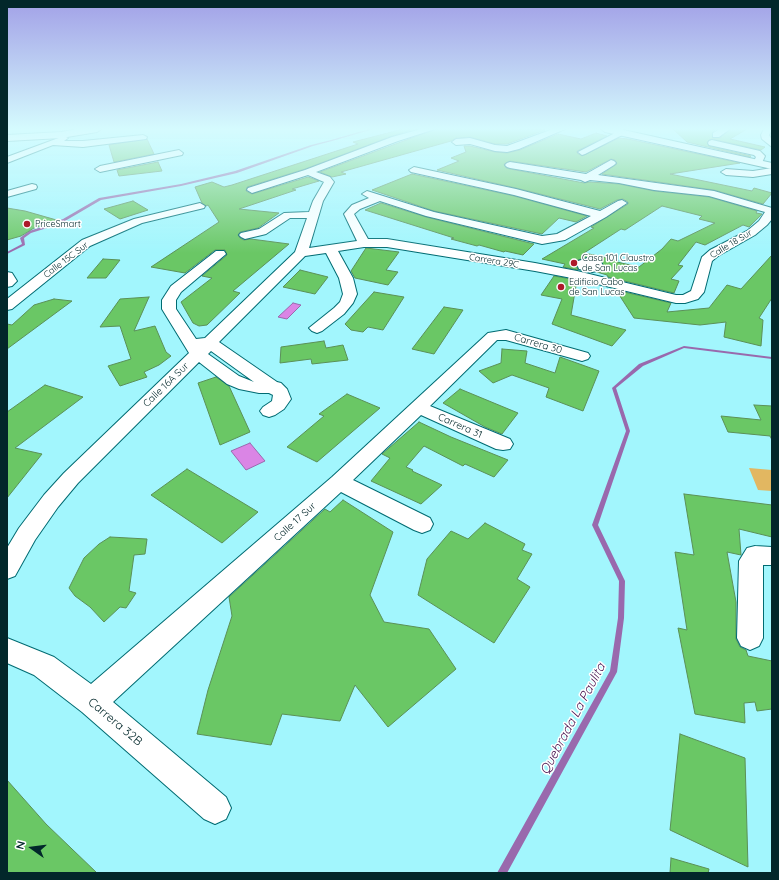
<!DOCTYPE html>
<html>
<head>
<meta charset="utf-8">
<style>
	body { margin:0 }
	#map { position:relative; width:779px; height:880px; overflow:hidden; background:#a2f6fd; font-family:Quicksand,sans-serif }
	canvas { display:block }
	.frame { position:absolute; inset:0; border:8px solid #02272a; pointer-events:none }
	.north { position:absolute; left:12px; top:828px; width:40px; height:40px; -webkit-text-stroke:3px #fff; paint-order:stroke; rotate:284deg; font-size:11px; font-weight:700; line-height:16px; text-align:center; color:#02272a }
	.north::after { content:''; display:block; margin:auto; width:14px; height:18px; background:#02272a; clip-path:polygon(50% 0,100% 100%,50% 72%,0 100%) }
</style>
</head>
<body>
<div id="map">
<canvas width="779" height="880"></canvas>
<div class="frame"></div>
<div class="north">N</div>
</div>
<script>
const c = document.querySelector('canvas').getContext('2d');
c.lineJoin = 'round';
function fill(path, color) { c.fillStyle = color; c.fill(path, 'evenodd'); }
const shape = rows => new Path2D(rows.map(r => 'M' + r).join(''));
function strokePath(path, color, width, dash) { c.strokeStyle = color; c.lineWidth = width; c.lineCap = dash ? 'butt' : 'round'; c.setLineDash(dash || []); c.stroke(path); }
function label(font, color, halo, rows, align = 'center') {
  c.font = font + ' Quicksand,sans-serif'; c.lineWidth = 3; c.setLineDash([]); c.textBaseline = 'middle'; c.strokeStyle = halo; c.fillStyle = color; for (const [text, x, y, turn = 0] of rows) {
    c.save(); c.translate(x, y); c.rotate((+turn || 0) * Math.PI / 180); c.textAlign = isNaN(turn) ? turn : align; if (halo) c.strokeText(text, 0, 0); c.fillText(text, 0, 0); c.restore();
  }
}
fill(shape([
	[749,468,772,470,772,491,758,490]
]), '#e2b761');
const water = shape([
	[293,303,301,305,287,319,278,317,293,303],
	[250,443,265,461,246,470,231,451,250,443]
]);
fill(water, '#da85e5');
strokePath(water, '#9969ad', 1);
fill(shape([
	[369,129,374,129,332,141,313,146,237,173,181,186,101,200,65,221,50,227,31,233,24,238,25,245,7,254,7,252,22,244,20,238,29,231,48,225,63,219,99,198,181,184,235,171,311,145,331,140,369,129],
	[684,346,772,357,772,359,684,348,643,366,616,388,630,431,598,525,625,581,624,618,617,672,507,873,497,873,610,671,618,618,619,581,592,525,626,431,612,388,639,364,684,346]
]), '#9969ad');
const building = shape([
	[403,129,414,129,392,136,305,169,247,187,246,191,252,194,308,177,319,181,292,189,296,190,239,209,279,213,258,228,240,232,238,235,240,238,244,240,251,239,289,244,233,291,240,293,207,325,199,326,193,323,181,302,212,278,202,276,227,255,225,250,215,250,185,273,151,267,219,222,208,205,206,206,202,203,195,187,212,182,224,187,232,185,358,144,353,142,403,129],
	[436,129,545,130,507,144,495,144,470,137,456,138,451,141,341,172,346,174,332,177,320,172,436,129],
	[673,129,716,129,712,133,713,138,720,138,731,129,747,129,730,139,765,147,761,150,712,139,709,140,707,142,709,146,751,156,750,157,687,142,673,129],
	[596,133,607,136,577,151,577,153,582,156,619,138,628,139,740,163,670,174,752,191,754,188,772,193,763,204,714,190,602,174,617,164,615,160,611,159,586,172,510,161,504,164,506,168,510,169,584,183,590,182,619,184,654,191,709,197,757,211,756,213,762,214,749,227,743,225,705,245,696,242,678,265,683,266,671,279,679,281,674,293,608,277,607,275,597,272,602,271,604,267,601,260,588,257,578,260,576,264,578,270,563,267,565,264,542,259,594,228,591,227,628,204,628,202,623,199,617,200,600,209,516,188,437,170,459,161,451,158,466,152,464,146,470,146,495,152,507,153,520,150,558,134,581,139,596,133],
	[662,206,702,216,699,219,715,223,678,241,671,239,662,249,639,267,617,262,618,260,584,253,621,229,625,230,662,206],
	[147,139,154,154,114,162,109,145,147,139],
	[158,162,162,171,119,176,117,170,158,162],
	[412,174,514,196,587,216,576,222,559,218,542,234,434,211,372,190,412,174],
	[133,201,148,210,120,219,104,209,133,201],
	[381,203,426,217,534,244,523,255,505,251,504,252,479,245,477,246,451,239,454,238,365,210,381,203],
	[7,208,25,211,60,221,34,228,21,236,7,240,7,208],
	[366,248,399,252,386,270,398,272,388,285,355,278,351,271,366,248],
	[772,255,772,298,759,318,763,320,761,346,724,337,726,322,700,325,634,318,616,290,671,303,667,312,709,308,727,285,741,289,772,255],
	[103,259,120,260,106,278,87,278,103,259],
	[300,270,328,277,315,294,283,287,300,270],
	[554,276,577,280,571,315,626,330,612,346,552,324,562,299,541,295,554,276],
	[374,292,404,297,383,330,368,327,363,332,351,330,345,324,374,292],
	[149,297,134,331,155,326,166,352,171,356,159,365,144,372,147,377,120,386,108,366,131,359,120,326,100,327,120,299,149,297],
	[54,299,72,301,7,349,7,324,12,325,34,305,54,299],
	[444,307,463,310,434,354,412,349,444,307],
	[324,341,326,348,343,345,348,360,312,364,311,359,280,363,281,347,324,341],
	[502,349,527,351,525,363,555,373,560,357,599,371,583,411,546,397,549,388,512,375,493,383,479,371,501,363,502,349],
	[216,377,229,386,250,432,220,445,198,383,216,377],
	[45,385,83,397,15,448,42,454,7,498,7,412,45,385],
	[460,389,518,413,502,434,485,427,443,403,460,389],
	[347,394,380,408,317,462,287,447,324,416,319,414,347,394],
	[754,405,772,406,772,440,770,436,728,432,721,416,761,420,754,405],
	[419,422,451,437,508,460,494,477,465,464,463,466,424,446,406,467,413,470,412,471,442,485,421,504,371,481,390,458,382,454,419,422],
	[187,469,258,512,222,543,151,495,187,469],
	[684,494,772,505,772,537,739,529,741,555,727,552,736,602,736,639,740,647,746,650,748,656,772,661,772,709,757,711,755,702,744,703,745,723,695,714,678,628,687,630,675,552,694,555,684,494],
	[343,500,393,532,370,595,384,622,429,629,456,669,388,727,355,685,340,721,282,714,271,745,197,734,208,690,232,616,229,597,325,509,330,512,343,500],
	[485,523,525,544,522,550,532,554,517,579,530,587,494,643,418,595,427,559,451,531,468,539,485,523],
	[110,537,147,539,145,554,134,555,129,591,136,593,126,608,120,607,104,622,90,607,75,596,69,588,84,558,99,544,110,537],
	[680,734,745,758,748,867,670,830,680,734],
	[7,780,46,824,97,873,7,873,7,780],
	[671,858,709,869,708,873,670,873,671,858]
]);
fill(building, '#6ac765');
strokePath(building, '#5a9057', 1);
const minor = shape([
	[421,129,435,129,398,141,316,172,330,177,334,182,323,201,309,248,357,241,344,214,352,205,369,198,362,194,367,191,434,212,542,236,557,234,591,216,514,195,411,172,409,170,414,167,516,189,600,211,618,201,622,200,627,203,606,217,565,240,542,244,426,216,380,201,360,209,354,214,368,239,387,239,535,263,577,271,676,295,683,295,691,291,702,257,710,250,747,231,759,221,765,212,709,196,654,190,619,183,590,180,585,182,581,180,510,168,507,167,505,165,507,163,510,162,586,174,611,160,614,161,616,163,614,165,598,175,714,191,772,208,772,219,767,225,755,235,718,256,712,261,704,292,698,299,685,303,676,303,577,279,535,271,387,247,364,247,338,251,353,278,357,294,353,303,344,314,322,331,317,333,312,331,309,328,334,308,340,302,343,294,339,278,326,253,305,256,219,342,277,382,281,383,287,389,291,399,284,409,275,415,269,417,263,415,260,411,263,407,272,401,273,395,269,393,259,393,239,389,227,384,199,362,78,483,58,507,35,540,15,576,7,579,7,548,19,528,44,495,64,473,189,353,162,309,162,300,171,286,216,251,224,251,226,254,181,292,176,300,176,309,196,339,205,338,295,252,307,218,290,218,266,234,262,235,245,239,241,237,239,235,241,233,259,229,284,213,309,212,313,201,324,182,308,175,252,193,247,190,248,188,305,170,392,137,421,129],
	[211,351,254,382,239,376,208,354,211,351],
	[553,129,565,129,519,149,507,152,495,151,470,144,456,145,452,142,456,139,470,138,495,145,507,146,553,129],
	[720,129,730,129,719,137,713,137,713,133,720,129],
	[764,129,772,129,769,135,772,140,772,147,762,139,761,135,764,129],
	[619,131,622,131,626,133,585,154,582,155,578,152,619,131],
	[143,135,147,137,146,139,83,147,53,145,7,163,7,157,64,136,68,138,64,141,83,141,143,135],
	[712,140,760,151,765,156,761,165,755,165,753,163,756,157,754,155,709,145,708,143,709,141,712,140],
	[179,150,183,153,182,155,100,172,95,169,100,166,179,150],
	[772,168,772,174,753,177,726,175,721,172,726,169,753,171,772,168],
	[32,184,36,185,37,187,36,189,7,197,7,191,32,184],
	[200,203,205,206,204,208,142,223,90,246,12,309,7,310,7,299,82,240,134,219,200,203],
	[588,258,601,261,603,267,602,270,592,272,579,269,577,264,578,261,588,258],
	[7,272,12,273,17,281,12,286,7,287,7,272],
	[506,330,588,353,590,356,588,359,582,361,506,340,497,340,430,406,510,439,513,444,510,449,503,450,496,449,421,415,353,480,430,518,433,524,430,530,422,533,414,530,341,492,113,702,226,797,231,808,226,819,215,824,204,819,82,712,34,675,7,663,7,638,54,657,91,684,332,477,488,333,506,330],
	[755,546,772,547,772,565,763,565,763,638,759,646,750,650,741,646,737,638,739,561,747,548,755,546]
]);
const major = shape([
	[78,129,101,129,97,132,61,138,7,141,7,135,61,132,78,129],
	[601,129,619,129,772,163,772,169,605,132,601,129]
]);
strokePath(minor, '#006b72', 2);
strokePath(major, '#006b72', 2);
fill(minor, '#fff');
fill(major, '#fff');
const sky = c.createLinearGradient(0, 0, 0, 253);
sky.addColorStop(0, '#a2a1e7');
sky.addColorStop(0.51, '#d5fbfe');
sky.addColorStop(1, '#d5fbfe00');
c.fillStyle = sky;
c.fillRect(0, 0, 779, 253);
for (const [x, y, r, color] of [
	[27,224,4,"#ad1a2a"],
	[574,263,4,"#ad1a2a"],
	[561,287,4,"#ad1a2a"]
]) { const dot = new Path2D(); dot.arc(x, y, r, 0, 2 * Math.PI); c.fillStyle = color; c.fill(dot); strokePath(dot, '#fff', 1.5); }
label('9px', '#02272a', '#fff', [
	["PriceSmart",35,224],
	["Casa 101 Claustro",582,258],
	["de San Lucas",582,268],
	["Edificio Cabo",569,282],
	["de San Lucas",569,292]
], 'left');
label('9px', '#02272a', '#fff', [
	["Calle 18 Sur",731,244,-31],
	["Calle 15C Sur",66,260,-37],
	["Carrera 29C",494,261,9]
]);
label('10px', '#02272a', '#fff', [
	["Carrera 30",538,344,16],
	["Calle 16A Sur",166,385,-44],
	["Carrera 31",460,426,24],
	["Calle 17 Sur",295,522,-42]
]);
label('12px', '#02272a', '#fff', [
	["Carrera 32B",115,722,40]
]);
label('italic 13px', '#46114e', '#fff', [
	["Quebrada La Paulita",573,719,-62]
]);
</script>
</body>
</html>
